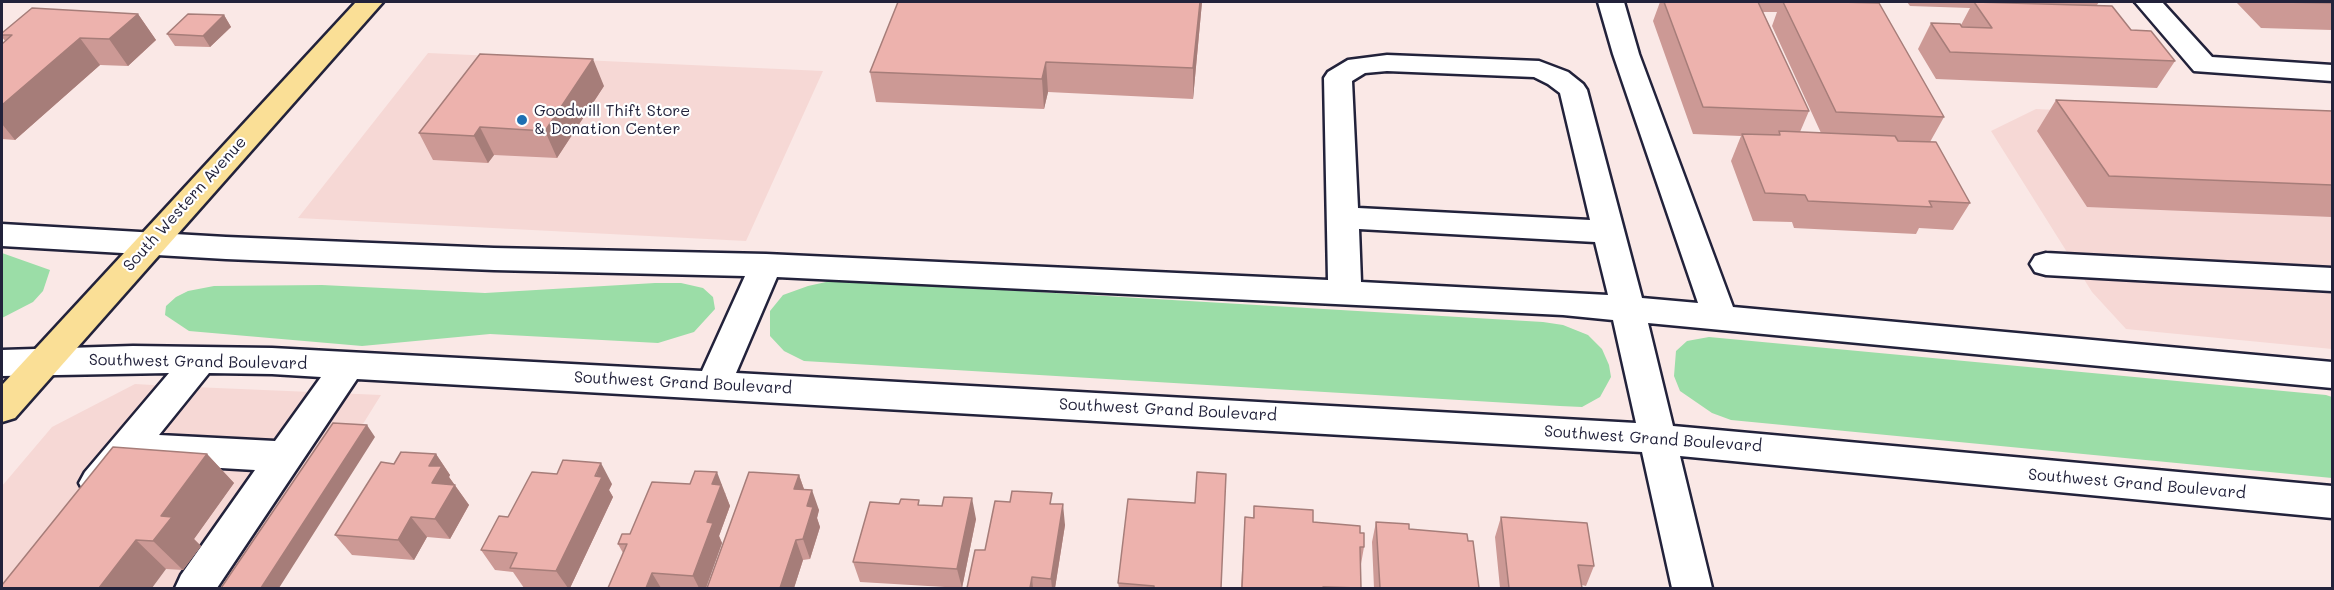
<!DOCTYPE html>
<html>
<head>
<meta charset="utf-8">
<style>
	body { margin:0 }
	#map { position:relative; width:2334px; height:590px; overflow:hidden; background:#fae8e6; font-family:Mali,sans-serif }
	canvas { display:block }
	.frame { position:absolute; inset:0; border:3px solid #22223b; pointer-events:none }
</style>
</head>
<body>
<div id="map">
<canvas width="2334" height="590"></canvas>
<div class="frame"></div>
</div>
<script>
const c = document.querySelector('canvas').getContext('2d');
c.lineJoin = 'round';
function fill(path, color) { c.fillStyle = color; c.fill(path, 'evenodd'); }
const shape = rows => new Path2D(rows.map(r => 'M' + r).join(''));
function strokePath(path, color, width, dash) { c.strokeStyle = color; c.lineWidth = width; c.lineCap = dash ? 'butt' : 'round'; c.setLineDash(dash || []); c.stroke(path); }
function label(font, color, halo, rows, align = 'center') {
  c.font = font + ' Mali,sans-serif'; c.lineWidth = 4.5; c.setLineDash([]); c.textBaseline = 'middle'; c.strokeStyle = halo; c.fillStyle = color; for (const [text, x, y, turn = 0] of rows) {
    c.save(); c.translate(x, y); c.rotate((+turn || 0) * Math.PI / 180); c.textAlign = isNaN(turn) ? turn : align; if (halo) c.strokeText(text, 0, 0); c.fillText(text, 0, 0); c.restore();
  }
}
fill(shape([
	[428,53,823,71,746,241,298,218],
	[2036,109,2332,123,2332,349,2126,329,2092,292,1991,131],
	[135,384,170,386,381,395,261,588,2,588,2,486,52,427]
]), '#f6d8d5');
fill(shape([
	[2,253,50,270,43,291,33,302,2,318],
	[835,280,1543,322,1563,325,1588,335,1602,349,1609,365,1611,377,1600,397,1582,407,1560,406,804,361,784,351,770,336,770,311,783,295,808,286],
	[655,283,681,283,703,288,713,297,715,309,694,332,658,343,490,334,362,346,189,331,165,315,166,306,176,297,188,291,214,286,322,285,485,293],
	[1709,337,2326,395,2332,397,2332,478,1731,420,1712,413,1680,391,1674,376,1676,351,1687,341]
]), '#9bdda7');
const minor = shape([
	[1598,2,1624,2,1639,54,1733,307,2332,362,2332,388,1648,323,1673,426,2332,486,2332,518,1680,456,1712,588,1672,588,1642,452,357,379,217,588,175,588,181,575,255,470,136,463,111,494,98,499,85,494,79,483,85,472,169,373,2,376,2,350,133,346,272,348,702,371,745,276,494,270,226,259,2,246,2,224,226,237,494,248,766,254,1328,280,1324,78,1328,72,1348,60,1387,55,1539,61,1568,72,1583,84,1587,90,1642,298,1698,303,1613,54,1598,2],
	[1387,71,1534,77,1548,84,1560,93,1590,220,1358,208,1352,81,1365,73,1387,71],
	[1359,229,1595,242,1608,295,1361,282,1359,229],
	[777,277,1563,315,1613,320,1636,423,736,373,777,277],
	[209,373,272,374,321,377,275,441,159,435,209,373],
	[2135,2,2162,2,2212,57,2332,65,2332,81,2194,71,2135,2],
	[2046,253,2332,268,2332,291,2046,275,2035,272,2030,264,2035,256,2046,253]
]);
const major = shape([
	[356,2,383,2,15,418,2,422,2,385,356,2]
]);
strokePath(minor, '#22223b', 5);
strokePath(major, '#22223b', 5);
fill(minor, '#fff');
fill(major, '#fadf96');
fill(shape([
	[1202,2,1193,99,1048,92,1044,109,876,102,870,72],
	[1660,2,1864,2,1944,117,1930,142,1970,203,1953,230,1919,228,1916,234,1794,228,1792,222,1753,221,1731,161,1741,136,1693,134,1653,21],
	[1763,12,1777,12,1772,26,1821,133,1800,132,1809,111],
	[1907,2,2099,2,2097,5,2175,61,2157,88,1936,79,1918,49,1931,23,1961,25,1970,8,1910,6],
	[2236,2,2332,2,2332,30,2261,28],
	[138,14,156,40,128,66,100,65,15,140,2,139,2,44,5,41,2,37,2,33],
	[224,15,231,27,210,47,175,46,167,34],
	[604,86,557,158,494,155,488,163,433,160,419,133],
	[2056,100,2332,111,2332,217,2087,207,2037,131],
	[207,454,234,483,194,539,201,546,183,570,166,569,2,588],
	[436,454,450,475,449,477,469,505,450,539,427,537,414,560,352,555,335,535,394,464],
	[799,475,804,489,819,510,817,518,820,527,810,559,803,560,794,588,707,588],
	[612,484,609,490,613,497,570,588,524,588,513,572,495,570,481,550,508,517],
	[726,493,725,494,730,506,719,536,722,543,706,588,608,588,623,553,618,544,630,534],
	[1053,504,1065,525,1055,588,967,588,985,550],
	[920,505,976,519,962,588,860,582,853,562],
	[1254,506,1313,522,1360,533,1364,547,1361,564,1361,588,1241,588,1245,517,1253,518],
	[1501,517,1594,566,1586,586,1582,585,1582,588,1500,588,1495,537],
	[1376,522,1468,541,1479,588,1374,588,1372,542],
	[1118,583,1221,588,1119,588]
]), '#cc9995');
fill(shape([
	[1200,2,1202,2,1193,99,1193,68],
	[138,14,156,40,128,66,109,39],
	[224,15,231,27,210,47,203,36],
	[80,38,100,65,15,140,2,124,2,105],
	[593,59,604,86,557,158,545,131],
	[1046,62,1048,92,1044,109,1042,79],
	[480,127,494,155,488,163,474,136],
	[367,425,375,437,279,588,261,588],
	[207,454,234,483,194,539,201,546,183,570,153,541,161,516],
	[436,454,450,475,449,477,469,505,450,539,435,519,429,466],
	[601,463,612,484,609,490,613,497,570,588,568,588,556,571],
	[717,472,730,506,719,536,722,543,706,588,699,588,693,576,707,522,712,484],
	[799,475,806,495,794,489],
	[812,490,819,510,817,518,820,527,810,559,803,539,807,506],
	[972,498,976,519,962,588,957,569],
	[1063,504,1065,525,1055,588,1052,588,1051,579],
	[411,517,427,537,414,560,398,540],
	[136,540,166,569,152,588,99,588],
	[796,540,803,560,794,588,780,588],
	[652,573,661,588,646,588],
	[1032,577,1033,588,1030,588]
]), '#a67d79');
const building = shape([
	[898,2,1200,2,1193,68,1046,62,1042,79,870,72,898,2],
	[1664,2,1758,2,1809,111,1703,107,1664,2],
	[1783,2,1838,2,1879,3,1944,117,1836,112,1783,2],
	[1974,2,2112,6,2131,30,2151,31,2175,61,1950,52,1931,23,1960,24,1962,27,1992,28,1974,2],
	[2280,2,2332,2,2332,3,2280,2],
	[32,8,138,14,109,39,80,38,2,105,2,44,12,35,2,35,2,33,32,8],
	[188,14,224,15,203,36,167,34,188,14],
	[480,54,593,59,545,131,480,127,474,136,419,133,480,54],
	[2056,100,2332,111,2332,185,2109,176,2056,100],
	[1779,131,1895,136,1898,141,1936,142,1970,203,1929,201,1932,207,1808,201,1805,195,1765,193,1742,134,1780,135,1779,131],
	[333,423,367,425,261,588,221,588,333,423],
	[113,447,207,454,161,516,172,517,153,541,136,540,99,588,2,588,2,585,113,447],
	[401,452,436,454,429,466,442,466,432,483,455,485,435,519,411,517,398,540,335,535,381,462,394,464,401,452],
	[563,460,601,463,595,476,602,477,556,571,510,568,517,553,481,550,499,516,508,517,532,472,557,474,563,460],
	[695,471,717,472,712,484,721,485,707,522,713,523,693,576,652,573,646,588,608,588,627,544,618,544,622,534,630,534,652,482,690,484,695,471],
	[749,472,799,475,794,489,812,490,807,506,813,507,803,539,796,540,780,588,707,588,749,472],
	[1197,472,1226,474,1221,588,1154,588,1154,586,1118,583,1128,499,1195,503,1197,472],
	[1012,491,1052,493,1050,504,1063,504,1051,579,1032,577,1030,588,967,588,975,550,985,550,995,501,1010,502,1012,491],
	[944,497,972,498,957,569,853,562,870,502,899,504,901,499,919,500,918,505,942,506,944,497],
	[1254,506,1313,510,1313,522,1360,526,1360,533,1364,533,1364,547,1360,547,1361,588,1323,587,1323,588,1242,588,1245,517,1254,518,1254,506],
	[1501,517,1587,523,1594,566,1578,565,1582,588,1509,588,1501,517],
	[1376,522,1409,524,1409,529,1467,534,1468,541,1473,541,1479,588,1380,588,1376,522]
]);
fill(building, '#edb2ad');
strokePath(building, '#a67d79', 1.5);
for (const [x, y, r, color] of [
	[522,120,6,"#1f6fb2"]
]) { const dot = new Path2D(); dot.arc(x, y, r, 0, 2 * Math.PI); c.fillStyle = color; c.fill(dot); strokePath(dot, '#fff', 2); }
label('16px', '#22223b', '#fff', [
	["Goodwill Thift Store",534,111],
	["& Donation Center",534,129]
], 'left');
label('16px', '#22223b', '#fff', [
	["South Western Avenue",185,204,-48],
	["Southwest Grand Boulevard",198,362,1],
	["Southwest Grand Boulevard",683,383,3],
	["Southwest Grand Boulevard",1168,410,3],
	["Southwest Grand Boulevard",1653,439,4],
	["Southwest Grand Boulevard",2137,484,5]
]);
</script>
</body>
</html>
